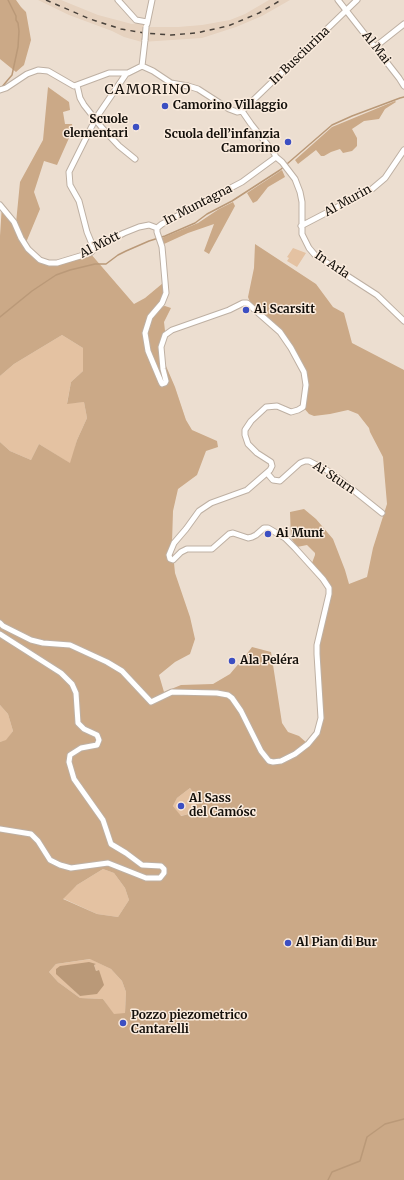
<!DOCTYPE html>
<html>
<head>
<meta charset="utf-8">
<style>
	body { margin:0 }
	canvas { display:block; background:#ecded0 }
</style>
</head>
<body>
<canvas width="404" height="1180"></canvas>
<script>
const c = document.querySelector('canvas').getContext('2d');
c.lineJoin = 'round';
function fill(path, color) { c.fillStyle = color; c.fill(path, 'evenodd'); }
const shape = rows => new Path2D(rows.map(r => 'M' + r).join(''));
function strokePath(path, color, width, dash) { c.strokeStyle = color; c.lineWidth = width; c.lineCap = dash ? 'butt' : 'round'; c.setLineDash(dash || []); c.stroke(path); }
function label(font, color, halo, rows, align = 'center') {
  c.font = font + ' Merriweather,serif'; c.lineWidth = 3; c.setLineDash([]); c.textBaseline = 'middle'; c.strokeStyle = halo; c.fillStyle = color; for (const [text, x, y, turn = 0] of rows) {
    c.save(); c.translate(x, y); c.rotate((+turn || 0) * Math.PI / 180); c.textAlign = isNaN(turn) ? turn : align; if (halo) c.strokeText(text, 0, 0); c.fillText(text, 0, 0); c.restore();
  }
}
fill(shape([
	[38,0,61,0,98,15,132,24,149,22,149,27,178,27,202,25,230,20,245,14,269,0,290,0,262,16,236,27,202,38,142,42,124,37,112,31,69,15]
]), '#e6d2bf');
fill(shape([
	[293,248,306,253,297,267,287,261,289,258,287,257],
	[62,335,83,348,83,371,71,382,67,403,84,402,87,418,77,440,71,464,39,444,31,460,10,451,0,442,0,376,14,364],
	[0,705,8,714,13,731,6,741,0,742],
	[190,788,198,799,195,808,189,814,180,816,173,806,177,798],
	[103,869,114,873,125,888,129,900,118,917,97,914,62,898,77,885],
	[91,959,111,969,122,981,126,992,125,1014,114,1015,103,999,80,998,58,982,49,972,56,964],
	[96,964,94,965,96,971,99,970,80,996,56,973]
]), '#e4c2a2');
fill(shape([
	[0,0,16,0,21,7,26,12,31,40,24,65,16,72,0,59],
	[48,87,69,102,70,110,63,112,65,124,72,124,73,129,57,165,44,161,34,192,40,209,25,245,31,252,49,263,90,253,134,304,145,298,163,283,163,294,159,307,165,306,171,308,164,322,165,331,160,352,175,387,186,420,192,430,217,441,218,447,206,451,197,475,178,489,173,511,172,543,175,573,190,617,195,639,190,654,175,662,159,675,164,692,181,685,213,684,230,674,246,655,252,647,271,652,282,723,288,732,299,736,308,744,320,726,317,654,329,588,312,563,315,555,315,553,307,545,297,547,291,538,290,512,304,509,316,519,333,539,345,570,349,584,367,577,373,548,387,504,383,457,370,432,369,428,358,414,348,410,330,414,314,416,309,414,303,407,306,378,291,348,251,305,248,297,254,268,255,244,316,284,333,307,344,313,352,343,404,370,404,1180,0,1180,0,742,6,740,13,731,8,714,0,705,0,442,10,451,31,460,39,444,70,463,77,440,87,418,84,402,67,404,71,382,83,371,83,348,62,335,14,364,0,376,0,236,2,204,16,223,20,182,43,140],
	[190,788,198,799,195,808,189,814,181,816,173,806,177,798],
	[103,869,114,873,125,888,129,900,118,917,97,914,63,899,77,885],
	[90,959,111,969,122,981,126,992,125,1013,114,1014,103,999,80,998,58,982,49,972,56,964],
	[395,101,396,102,385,109,379,119,364,121,352,129,357,138,357,146,352,151,343,153,340,149,331,152,324,156,321,156,316,150,298,164,295,160,332,127],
	[282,170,285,177,268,187,257,201,253,203,247,193],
	[233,202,235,206,209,254,204,251,214,224,188,233,164,244,162,238,198,223,219,209]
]), '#cba987');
fill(shape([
	[89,962,96,964,94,965,96,971,99,970,104,985,97,994,80,996,56,974,56,969,60,966]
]), '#ba9978');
strokePath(shape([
	[1,88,12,75,18,47,19,31,18,23,16,20,16,16,8,0],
	[0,317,32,291,56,275,70,270,95,264,106,264,118,255,126,251,149,241,165,236,195,223,207,214,232,201,280,170,332,125,352,116,400,98,404,97],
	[328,1180,332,1172,360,1161,367,1137,385,1124,404,1119]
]), '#ba9978', 1.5);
const minor = shape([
	[118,0,136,20,147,22],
	[338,0,399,78,404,86],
	[147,24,152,0],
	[375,47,404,24],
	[142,66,145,40],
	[77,85,80,98,84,105,103,129,119,146,135,159],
	[0,90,6,88,27,74,38,70,48,71,74,86,109,73,128,73,142,66,153,71,171,83,188,86,198,89,229,109,237,112,242,111],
	[242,111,251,124,274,153,276,157,282,162,295,179,300,192,302,202,302,234,309,248,315,255,377,295,404,321],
	[242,111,357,0],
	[0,205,14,222,21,238,28,249,40,260,49,263,57,263,90,253,98,246,124,233,139,227,149,225,157,228],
	[301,226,372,189,385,178,404,150],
	[94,249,87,232,79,201,70,185,69,172,96,118,126,74],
	[267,473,273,480,280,481,300,463,305,461,309,461,332,473,382,513],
	[0,623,3,626,31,640,43,643,70,645,107,662,122,671,151,702,172,692,217,693,228,695,232,698,241,711,261,751,269,761,273,762,281,761,295,754,308,744,317,733,321,718,317,654,317,645,329,594,329,588,323,579,295,548,285,538,268,528,264,528,256,535,252,537,248,538,233,533,229,534,212,549,187,549,181,552,173,560,170,559,169,555,174,543,186,529,199,511,211,503,247,490,270,470,272,466,271,462,257,453,248,444,245,435,245,430,251,421,266,407,277,406,291,412,298,410,303,407,306,385,304,372,291,348,280,332,247,303,243,303,229,310,172,330,165,335,161,347,163,369,166,381,165,383,162,384,161,382,148,351,145,333,150,317,162,303,166,293,163,258,162,247,157,232,157,228,162,224,242,182,276,157],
	[0,634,61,673,72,684,76,693,78,723,84,729,97,735,99,740,97,745,81,748,70,755,69,762,74,779,103,820,111,844,126,853,142,865,161,866,164,869,164,873,160,878,146,878,108,863,71,868,60,865,50,860,38,841,31,834,0,829]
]);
strokePath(minor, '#beb0a3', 7);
strokePath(minor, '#fff', 5);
strokePath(shape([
	[46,0,90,19,121,29,144,33,171,35,196,33,228,26,259,13,281,0]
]), '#49423b', 1.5, [5, 5]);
const minorBridge = shape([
	[145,40,146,27]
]);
strokePath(minorBridge, '#beb0a3', 7, []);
strokePath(minorBridge, '#fff', 5);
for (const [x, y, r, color] of [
	[165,106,4,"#3c4fc2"],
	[136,127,4,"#3c4fc2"],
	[288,142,4,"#3c4fc2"],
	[246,310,4,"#3c4fc2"],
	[268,534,4,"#3c4fc2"],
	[232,661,4,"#3c4fc2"],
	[181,806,4,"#3c4fc2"],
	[288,943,4,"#3c4fc2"],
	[123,1023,4,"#3c4fc2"]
]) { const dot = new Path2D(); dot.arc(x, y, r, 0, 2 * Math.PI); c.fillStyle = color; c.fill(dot); strokePath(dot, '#faebdd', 1.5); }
label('12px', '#130f0a', '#faebdd', [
	["Al Mai",376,48,52],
	["In Busciurina",300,56,-44],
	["Al Murin",348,201,-29],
	["In Muntagna",198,205,-27],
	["Al Mòtt",100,245,-27],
	["In Arla",332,265,34],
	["Ai Sturn",334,478,34]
]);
label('bold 12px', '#130f0a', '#faebdd', [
	["Camorino Villaggio",173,106],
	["Scuole",128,120,"right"],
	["elementari",128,134,"right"],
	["Scuola dell’infanzia",280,135,"right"],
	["Camorino",280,149,"right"],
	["Ai Scarsitt",254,310],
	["Ai Munt",276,534],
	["Ala Peléra",240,661],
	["Al Sass",189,799],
	["del Camósc",189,813],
	["Al Pian di Bur",296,943],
	["Pozzo piezometrico",131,1016],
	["Cantarelli",131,1030]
], 'left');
c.letterSpacing = '1px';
label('14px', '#130f0a', '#faebdd', [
	["CAMORINO",148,90]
]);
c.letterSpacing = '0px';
</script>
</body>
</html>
